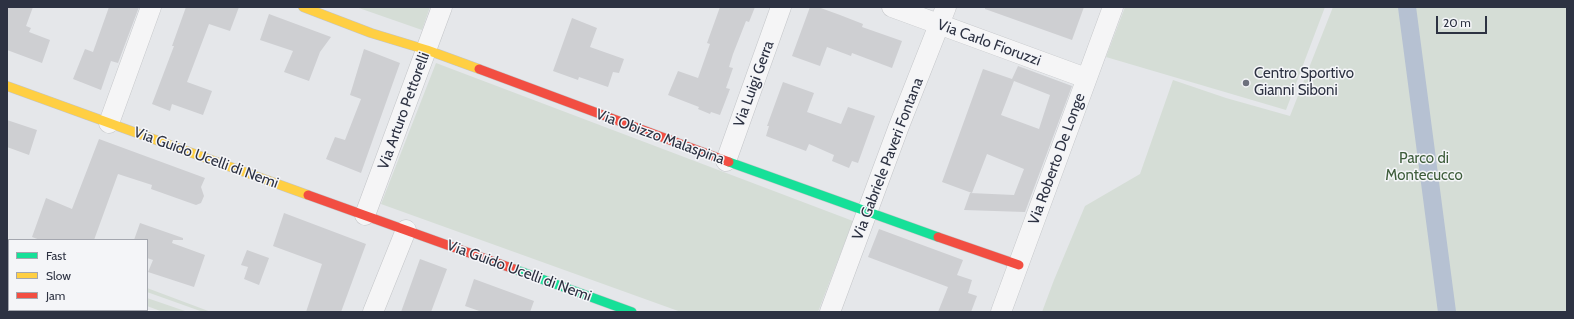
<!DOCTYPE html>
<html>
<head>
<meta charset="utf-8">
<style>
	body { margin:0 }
	#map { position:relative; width:1574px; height:319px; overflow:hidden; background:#e5e7ea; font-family:Cabin,sans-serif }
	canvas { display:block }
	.frame { position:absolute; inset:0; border:8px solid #2d3242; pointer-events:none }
	.legend { position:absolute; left:8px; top:239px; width:140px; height:72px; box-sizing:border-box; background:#f4f5f8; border:1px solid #a4a7af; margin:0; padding:5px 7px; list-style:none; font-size:12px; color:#2d3242 }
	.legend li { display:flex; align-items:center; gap:8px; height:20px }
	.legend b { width:20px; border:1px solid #a4a7af }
	.scale { position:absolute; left:1436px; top:16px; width:51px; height:18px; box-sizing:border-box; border:2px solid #2d3242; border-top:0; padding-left:5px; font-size:12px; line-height:14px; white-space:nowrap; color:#2d3242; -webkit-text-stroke:3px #f4f5f8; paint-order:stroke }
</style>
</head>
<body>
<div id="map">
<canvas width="1574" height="319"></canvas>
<div class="frame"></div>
<ul class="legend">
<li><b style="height:5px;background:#16e098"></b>Fast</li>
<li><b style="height:5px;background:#ffcf43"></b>Slow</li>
<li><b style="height:5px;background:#f24e42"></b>Jam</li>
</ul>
<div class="scale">20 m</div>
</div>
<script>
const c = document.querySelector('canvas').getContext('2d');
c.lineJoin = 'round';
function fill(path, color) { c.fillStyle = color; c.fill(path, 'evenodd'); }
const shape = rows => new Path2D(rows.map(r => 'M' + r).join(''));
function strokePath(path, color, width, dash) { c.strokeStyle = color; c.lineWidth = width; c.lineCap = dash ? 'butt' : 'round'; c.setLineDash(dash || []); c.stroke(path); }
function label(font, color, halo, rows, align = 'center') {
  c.font = font + ' Cabin,sans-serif'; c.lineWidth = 3; c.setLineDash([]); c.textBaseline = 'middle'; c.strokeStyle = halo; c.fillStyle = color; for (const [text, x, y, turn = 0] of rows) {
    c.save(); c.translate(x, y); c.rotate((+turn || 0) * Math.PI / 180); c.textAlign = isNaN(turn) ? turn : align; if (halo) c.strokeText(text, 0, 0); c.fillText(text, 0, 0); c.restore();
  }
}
fill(shape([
	[356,7,430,7,422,30],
	[1125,7,1325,7,1286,110,1106,57],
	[1333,7,1567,7,1567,312,1042,312,1054,280,1085,206,1140,174,1173,80,1226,98,1290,116],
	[436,63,853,221,818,312,681,312,381,204],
	[7,261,9,261,9,310,99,310,97,312,7,312],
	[147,288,211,312,203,312,147,292],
	[147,298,185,311,187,312,163,312,147,306]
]), '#d5ddd6');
strokePath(shape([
	[1407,7,1447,312]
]), '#b6c1d2', 18);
fill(shape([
	[7,7,33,7,26,26,31,28,29,32,50,40,42,63,7,50],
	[109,7,139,7,118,63,111,61,101,90,73,79,85,49,93,52],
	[186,7,239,7,230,31,209,24,187,82,212,91,203,115,172,104,170,111,152,104,174,46,172,46],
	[720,7,755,7,749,22,746,21,733,54,729,67,733,68,726,88,730,89,720,115,711,112,710,114,698,109,699,107,668,95,678,71,698,78,710,44,707,43],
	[810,7,818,7,840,15,863,24,862,27,902,41,892,68,852,53,851,56,827,47,820,66,792,56],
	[985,7,1084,7,1072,40,985,9],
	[269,14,331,37,320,52,309,81,284,72,293,51,260,40],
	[572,18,597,28,590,47,624,59,619,73,613,72,608,87,579,77,578,80,553,71],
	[364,49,400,63,361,173,326,159,335,137,345,140,361,99,350,95],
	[1018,66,1072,86,1025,212,964,210,970,193,1014,195,1024,169,987,154,972,193,942,182,983,69,1012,79],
	[1014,81,1050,95,1039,129,1001,115],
	[783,82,814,93,807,112,841,124,848,107,875,116,858,163,852,161,849,168,832,161,834,155,809,144,806,151,766,136,769,126,767,126],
	[7,120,37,130,29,155,7,147],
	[99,139,205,178,201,187,204,196,201,203,196,205,151,189,152,185,118,174,94,240,40,240,32,237,46,198,72,209],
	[284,213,366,244,341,312,306,312,322,264,273,246],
	[140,223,183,238,183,240,173,240,172,243,205,255,194,287,148,272,153,260,147,258,147,240,134,240],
	[879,229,963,260,957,275,972,280,968,293,977,296,971,312,938,312,948,287,868,257],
	[247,250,269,258,259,285,244,279,248,267,241,265],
	[420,259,447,269,431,312,401,312],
	[474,279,534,301,530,312,482,312,465,306]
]), '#cecfd2');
const street = shape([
	[892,7,1086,78],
	[109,123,151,7],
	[726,161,781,7],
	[365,215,442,7],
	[373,312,406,230],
	[830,312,899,126,946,7],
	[1001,312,1113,7]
]);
const fast = shape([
	[729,162,938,237],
	[514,269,632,312]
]);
const slow = shape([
	[303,7,371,33,427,50,479,69],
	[7,86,308,195]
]);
const jam = shape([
	[479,69,729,162],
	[308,195,514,269],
	[938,237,1019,265]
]);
strokePath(street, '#c3c5c8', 21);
strokePath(fast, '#c3c5c8', 10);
strokePath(slow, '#c3c5c8', 10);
strokePath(jam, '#c3c5c8', 10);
strokePath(street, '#f5f5f6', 20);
strokePath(fast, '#16e098', 9);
strokePath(slow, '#ffcf43', 9);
strokePath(jam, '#f24e42', 9);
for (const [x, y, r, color] of [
	[1246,83,4,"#6d717d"]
]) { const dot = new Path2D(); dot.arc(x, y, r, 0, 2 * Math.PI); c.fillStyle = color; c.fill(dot); strokePath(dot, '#f4f5f8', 1.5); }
label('15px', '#2d3242', '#f4f5f8', [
	["Via Carlo Fioruzzi",989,43,20],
	["Via Luigi Gerra",754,84,-70],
	["Via Arturo Pettorelli",404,111,-70],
	["Via Obizzo Malaspina",660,137,20],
	["Via Guido Ucelli di Nemi",206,158,20],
	["Via Gabriele Paveri Fontana",888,159,-69],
	["Via Roberto De Longe",1057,159,-70],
	["Via Guido Ucelli di Nemi",519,271,20]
]);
label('15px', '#2d3242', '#f4f5f8', [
	["Centro Sportivo",1254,74],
	["Gianni Siboni",1254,91]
], 'left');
label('15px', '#3e5d3b', '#f4f5f8', [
	["Parco di",1424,159],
	["Montecucco",1424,176]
]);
</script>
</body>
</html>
